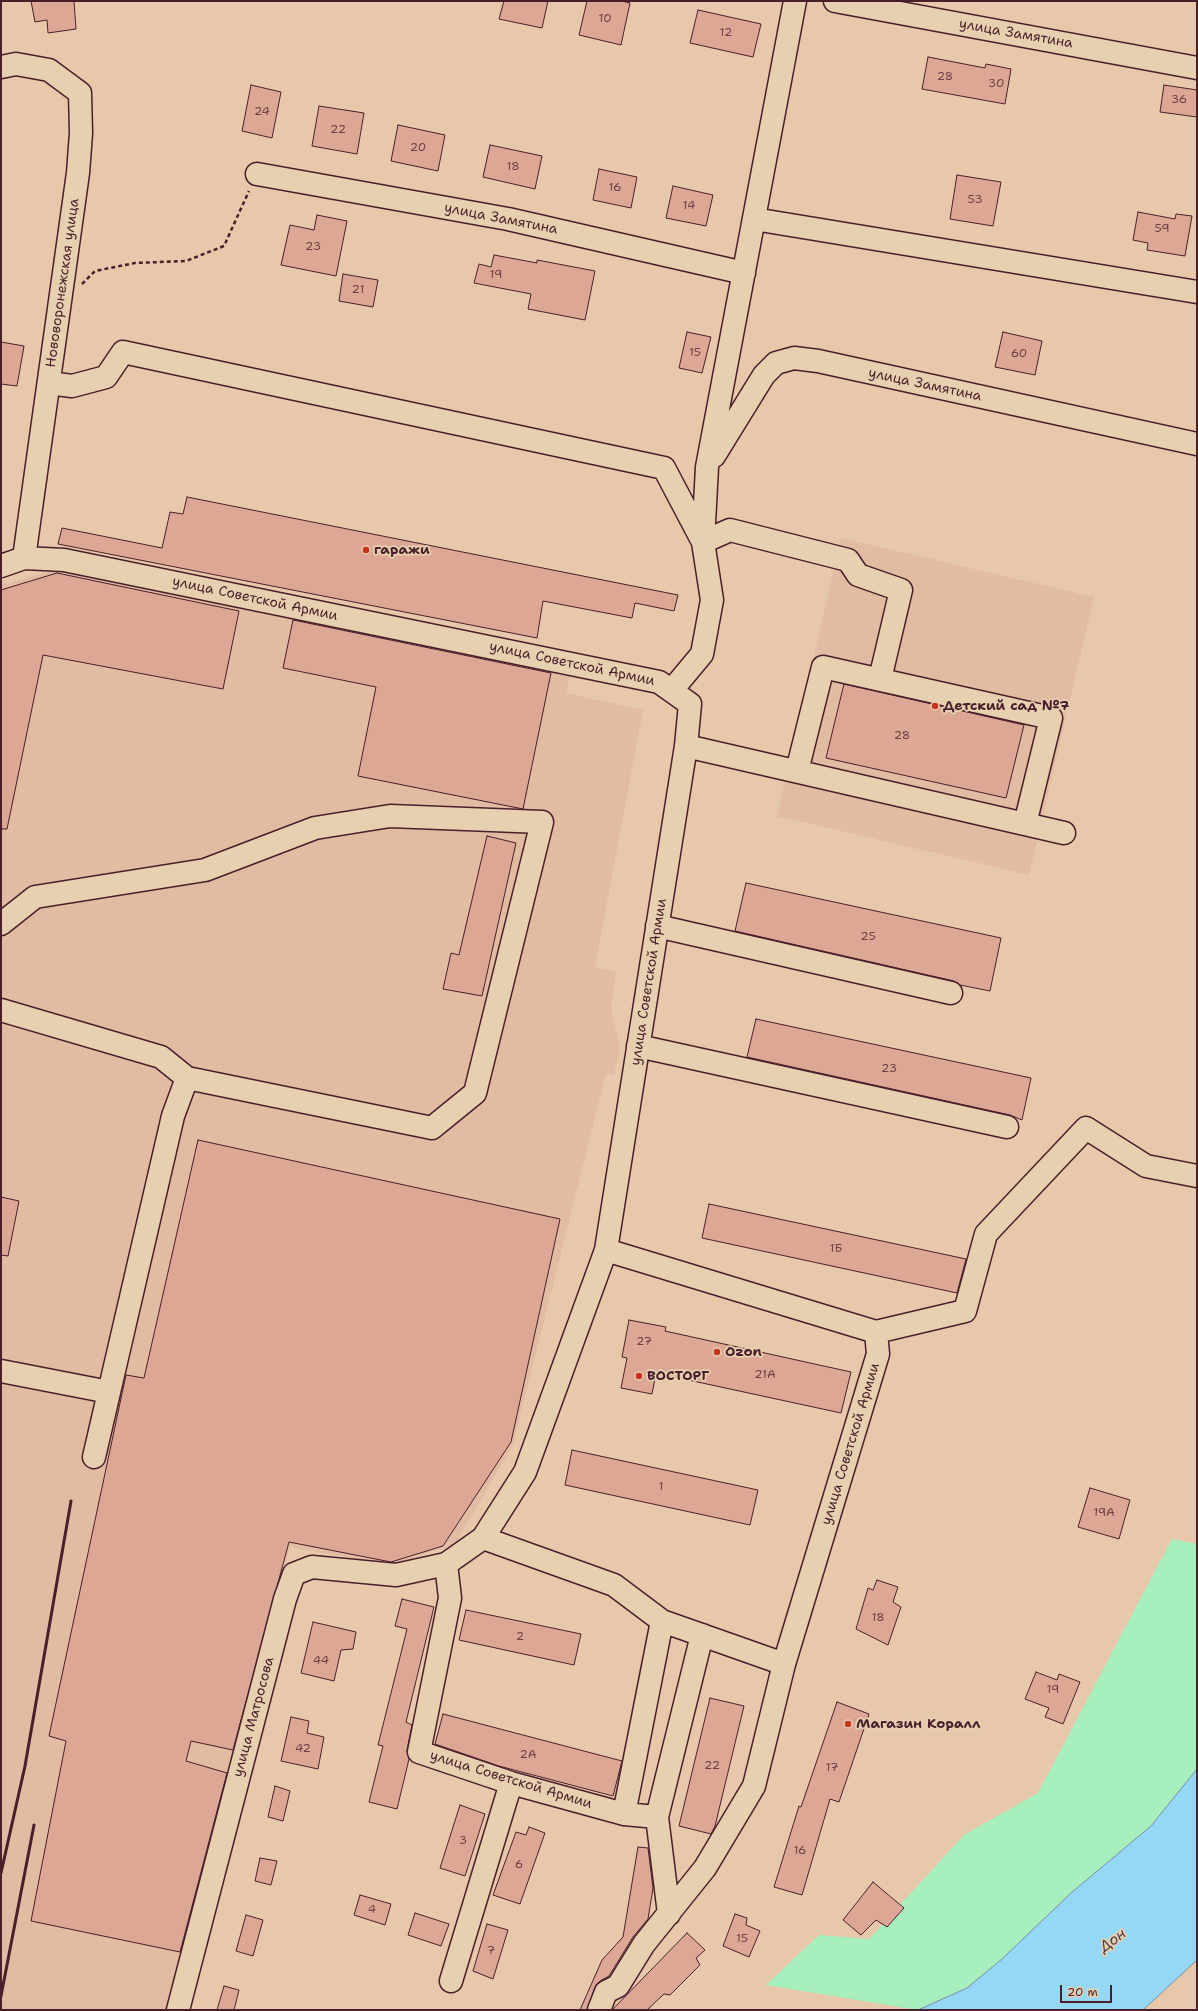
<!DOCTYPE html>
<html>
<head>
<meta charset="utf-8">
<style>
	body { margin:0 }
	#map { position:relative; width:1198px; height:2011px; overflow:hidden; background:#e8c8ab; font-family:"Shantell Sans",sans-serif }
	canvas { display:block }
	.frame { position:absolute; inset:0; border:2px solid #4a1f2b; pointer-events:none }
	.scale { position:absolute; left:1060px; top:1985px; width:52px; height:18px; box-sizing:border-box; border:2px solid #4a1f2b; border-top:0; padding-left:5px; font-size:12px; line-height:14px; white-space:nowrap; color:#4a1f2b; -webkit-text-stroke:3px #e6d0af; paint-order:stroke }
</style>
</head>
<body>
<div id="map">
<canvas width="1198" height="2011"></canvas>
<div class="frame"></div>
<div class="scale">20 m</div>
</div>
<script>
const c = document.querySelector('canvas').getContext('2d');
c.lineJoin = 'round';
function fill(path, color) { c.fillStyle = color; c.fill(path, 'evenodd'); }
const shape = rows => new Path2D(rows.map(r => 'M' + r).join(''));
function strokePath(path, color, width, dash) { c.strokeStyle = color; c.lineWidth = width; c.lineCap = dash ? 'butt' : 'round'; c.setLineDash(dash || []); c.stroke(path); }
function label(font, color, halo, rows, align = 'center') {
  c.font = font + ' "Shantell Sans",sans-serif'; c.lineWidth = 3.5; c.setLineDash([]); c.textBaseline = 'middle'; c.strokeStyle = halo; c.fillStyle = color; for (const [text, x, y, turn = 0] of rows) {
    c.save(); c.translate(x, y); c.rotate((+turn || 0) * Math.PI / 180); c.textAlign = isNaN(turn) ? turn : align; if (halo) c.strokeText(text, 0, 0); c.fillText(text, 0, 0); c.restore();
  }
}
fill(shape([
	[841,538,1094,597,1029,875,777,816],
	[57,570,570,672,566,693,643,710,595,967,616,972,611,1008,620,1047,614,1075,606,1074,513,1445,455,1544,388,1565,290,1547,166,2010,1,2010,1,585]
]), '#e2bba3');
fill(shape([
	[1172,1539,1197,1544,1197,1769,1151,1826,1071,1893,1002,1959,967,1988,918,2010,766,1985,819,1935,869,1939,964,1835,1038,1793]
]), '#a7efbd');
const water = shape([
	[1197,1769,1197,1960,1143,2010,918,2010,967,1988,1002,1959,1071,1893,1151,1826,1197,1769]
]);
fill(water, '#94d8f6');
strokePath(water, '#768ea5', 1);
const building = shape([
	[31,1,74,1,76,29,48,33,47,20,35,22,31,1],
	[504,1,548,1,542,28,499,19,504,1],
	[587,1,622,1,630,3,621,45,579,35,587,1],
	[698,10,761,24,753,57,690,43,698,10],
	[928,57,985,68,986,64,1011,69,1005,104,922,89,928,57],
	[251,85,281,92,272,138,242,131,251,85],
	[1164,85,1197,90,1197,117,1160,112,1164,85],
	[319,106,364,113,357,154,312,146,319,106],
	[398,125,445,135,438,171,391,161,398,125],
	[490,145,542,156,535,189,483,177,490,145],
	[599,169,637,177,631,208,593,200,599,169],
	[957,175,1001,182,993,226,950,219,957,175],
	[673,186,713,195,706,226,666,218,673,186],
	[1138,212,1175,219,1176,214,1192,216,1185,256,1147,250,1148,243,1133,240,1138,212],
	[317,215,347,221,336,276,281,265,290,225,314,230,317,215],
	[494,255,537,263,537,260,595,271,585,320,528,309,531,294,474,283,479,264,491,267,494,255],
	[343,274,378,280,373,307,339,301,343,274],
	[687,332,711,337,702,373,679,368,687,332],
	[1003,332,1042,341,1035,375,995,367,1003,332],
	[1,342,24,346,17,386,1,384,1,342],
	[187,497,678,595,674,611,635,603,632,618,543,601,537,638,58,544,62,528,162,548,170,512,183,514,187,497],
	[57,573,239,611,223,689,43,655,7,829,1,829,1,590,57,573],
	[293,620,551,673,523,809,358,776,376,687,283,668,293,620],
	[844,684,1024,725,1006,798,826,758,844,684],
	[487,836,516,843,482,996,443,989,451,953,459,955,487,836],
	[746,883,1001,938,990,991,960,985,954,981,735,931,746,883],
	[756,1019,1031,1078,1022,1120,1010,1115,747,1057,756,1019],
	[198,1140,560,1219,511,1442,443,1546,391,1562,289,1542,233,1750,191,1741,186,1761,227,1773,180,1952,31,1921,66,1741,49,1736,126,1375,144,1378,198,1140],
	[1,1197,19,1201,8,1256,1,1255,1,1197],
	[709,1204,966,1259,957,1293,702,1238,709,1204],
	[629,1320,666,1327,665,1331,851,1372,841,1413,656,1373,652,1394,621,1388,627,1358,622,1357,629,1320],
	[572,1450,758,1490,750,1525,565,1485,572,1450],
	[1090,1488,1130,1500,1119,1539,1078,1527,1090,1488],
	[877,1580,898,1587,893,1602,901,1607,888,1645,856,1629,868,1588,873,1590,877,1580],
	[402,1599,434,1607,406,1722,412,1725,407,1750,409,1759,397,1809,369,1802,383,1746,378,1745,407,1629,395,1626,402,1599],
	[466,1610,581,1634,574,1665,459,1640,466,1610],
	[313,1622,356,1632,353,1649,341,1650,334,1681,301,1673,313,1622],
	[1036,1672,1057,1680,1059,1674,1080,1682,1063,1724,1045,1717,1049,1708,1025,1699,1036,1672],
	[710,1698,744,1706,715,1826,711,1834,679,1826,710,1698],
	[837,1702,869,1714,839,1802,830,1799,802,1895,774,1887,799,1806,801,1807,837,1702],
	[443,1714,622,1761,613,1796,499,1766,435,1744,443,1714],
	[291,1717,309,1721,307,1733,324,1737,318,1769,281,1761,291,1717],
	[275,1786,290,1791,283,1821,268,1817,275,1786],
	[460,1805,485,1814,465,1876,440,1868,460,1805],
	[529,1827,545,1833,520,1904,493,1895,516,1832,526,1835,529,1827],
	[638,1847,648,1848,653,1888,648,1919,633,1937,609,1976,600,1981,595,1987,587,2010,580,2010,602,1960,623,1937,638,1847],
	[260,1858,277,1861,271,1885,255,1881,260,1858],
	[873,1882,904,1908,887,1927,876,1920,861,1935,843,1920,873,1882],
	[360,1895,391,1904,385,1925,354,1915,360,1895],
	[415,1913,449,1924,441,1946,408,1935,415,1913],
	[735,1914,747,1918,746,1925,760,1931,749,1957,723,1946,735,1914],
	[246,1915,263,1920,253,1956,236,1951,246,1915],
	[487,1924,508,1930,493,1979,473,1971,487,1924],
	[687,1933,705,1950,696,1958,700,1965,670,1995,664,1994,647,2010,612,2010,687,1933],
	[224,1986,239,1990,234,2010,217,2010,224,1986]
]);
fill(building, '#dda796');
strokePath(building, '#4a1f2b', 1);
const minor = shape([
	[835,1,1197,68],
	[1,67,16,64,49,70,80,93,81,133,78,173,24,558],
	[257,174,508,219,744,273],
	[754,219,1197,292],
	[49,383,72,386,106,377,123,352,664,468,703,542,730,530,848,560,858,575,901,590,880,679],
	[714,456,764,375,776,363,794,358,818,361,1197,444],
	[1,566,24,558,64,560,659,682,690,704,686,746,606,1250,525,1472,483,1538,446,1564,450,1598,419,1752,511,1783,624,1814,662,1621],
	[672,690,702,654,712,600,703,542,707,467,795,1],
	[686,746,1064,833],
	[797,771,823,667,1051,718,1025,824],
	[1,924,35,897,205,870,315,828,390,816,542,822,475,1093,432,1128,187,1078,161,1057,1,1010],
	[657,926,951,993],
	[638,1046,1007,1127],
	[606,1250,876,1332,878,1354,784,1664],
	[876,1332,965,1311,986,1234,1086,1128,1146,1166,1197,1176],
	[1,1371,109,1392],
	[94,1457,173,1116,187,1078],
	[483,1538,614,1585,662,1621,784,1664,754,1786,705,1868,644,1944,618,1986,606,1992,599,2010],
	[624,1814,657,1817,669,1914],
	[657,1817,702,1635],
	[451,1981,511,1783],
	[178,2010,285,1599,294,1574,312,1567,396,1575,446,1564]
]);
strokePath(minor, '#4a1f2b', 25);
strokePath(shape([
	[82,284,95,271,135,263,186,261,224,246,249,191]
]), '#4a1f2b', 2.5, [4, 3]);
strokePath(minor, '#e6d0af', 22);
strokePath(shape([
	[1,1873,25,1766,71,1501],
	[1,1996,34,1825]
]), '#4a1f2b', 3);
for (const [x, y, r, color] of [
	[366,550,4,"#c8321e"],
	[935,706,4,"#c8321e"],
	[717,1352,4,"#c8321e"],
	[639,1376,4,"#c8321e"],
	[848,1724,4,"#c8321e"]
]) { const dot = new Path2D(); dot.arc(x, y, r, 0, 2 * Math.PI); c.fillStyle = color; c.fill(dot); strokePath(dot, '#e6d0af', 1.5); }
label('12px', '#6f4146', null, [
	["10",605,19],
	["12",726,33],
	["28",945,77],
	["30",996,84],
	["36",1179,100],
	["24",262,112],
	["22",338,130],
	["20",418,148],
	["18",513,167],
	["16",615,188],
	["53",975,200],
	["14",689,206],
	["59",1162,229],
	["23",313,247],
	["19",496,275],
	["21",358,290],
	["15",695,353],
	["60",1019,354],
	["28",902,736],
	["25",868,937],
	["23",889,1069],
	["1Б",836,1249],
	["27",644,1342],
	["21А",765,1375],
	["1",661,1487],
	["19А",1104,1513],
	["18",878,1618],
	["2",520,1637],
	["44",321,1661],
	["19",1053,1690],
	["42",303,1749],
	["2А",528,1755],
	["22",712,1766],
	["17",832,1768],
	["3",463,1841],
	["16",800,1851],
	["6",519,1865],
	["4",372,1910],
	["15",742,1939],
	["7",491,1951]
]);
label('14px', '#4a1f2b', '#e6d0af', [
	["улица Замятина",1016,34,10],
	["улица Замятина",501,219,11],
	["Нововоронежская улица",63,283,-82],
	["улица Замятина",925,385,12],
	["улица Советской Армии",255,599,12],
	["улица Советской Армии",572,664,12],
	["улица Советской Армии",649,982,-81],
	["улица Советской Армии",851,1444,-73],
	["улица Матросова",254,1717,-75],
	["улица Советской Армии",511,1780,17]
]);
label('bold 14px', '#4a1f2b', '#e6d0af', [
	["гаражи",374,550],
	["Детский сад №7",943,706],
	["Ozon",725,1352],
	["ВОСТОРГ",647,1376],
	["Магазин Коралл",856,1724]
], 'left');
label('italic 15px', '#553b49', '#e6d0af', [
	["Дон",1113,1941,-37]
]);
</script>
</body>
</html>
